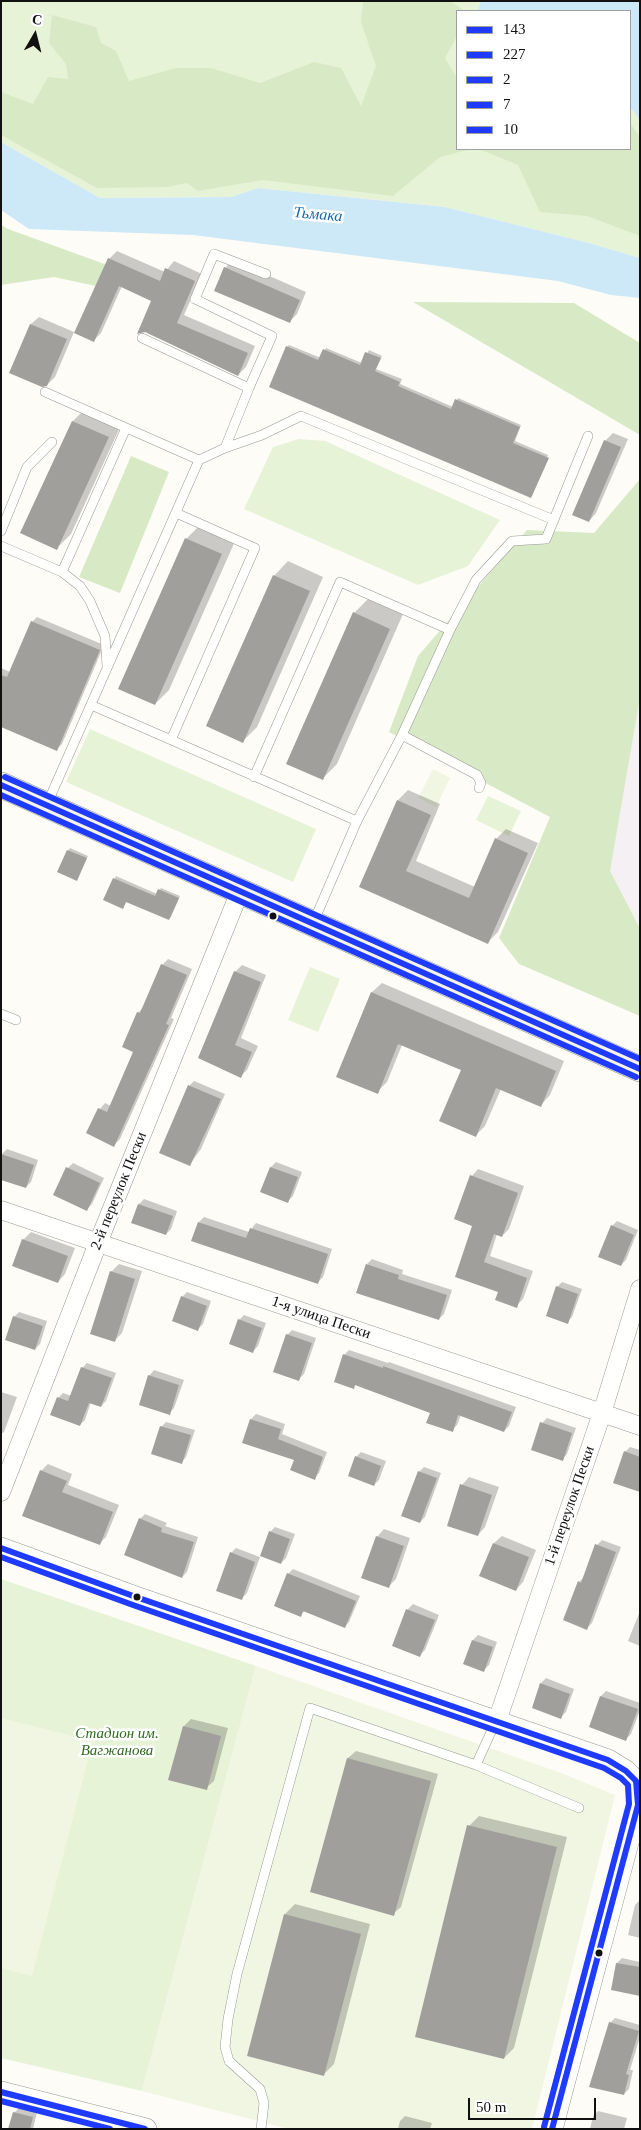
<!DOCTYPE html>
<html>
<head>
<meta charset="utf-8">
<style>
	body { margin:0 }
	#map { position:relative; width:641px; height:2130px; overflow:hidden; background:#fdfcf7; font-family:Georgia,serif }
	canvas { display:block }
	.frame { position:absolute; inset:0; border:2px solid #111; pointer-events:none }
	.legend { position:absolute; left:456px; top:10px; width:175px; height:140px; box-sizing:border-box; background:#fff; border:1px solid #a0a0a0; margin:0; padding:6px 9px; list-style:none; font-size:15px; color:#111 }
	.legend li { display:flex; align-items:center; gap:10px; height:25px }
	.legend b { width:25px; border:1px solid #a0a0a0 }
	.north { position:absolute; left:10px; top:10px; width:50px; height:50px; -webkit-text-stroke:4px #fff; paint-order:stroke; rotate:8deg; font-size:14px; font-weight:700; line-height:20px; text-align:center; color:#111 }
	.north::after { content:''; display:block; margin:auto; width:18px; height:22px; background:#111; clip-path:polygon(50% 0,100% 100%,50% 72%,0 100%) }
	.scale { position:absolute; left:468px; top:2098px; width:128px; height:22px; box-sizing:border-box; border:2px solid #111; border-top:0; padding-left:6px; font-size:15px; line-height:18px; white-space:nowrap; color:#111; -webkit-text-stroke:4px #fff; paint-order:stroke }
</style>
</head>
<body>
<div id="map">
<canvas width="641" height="2130"></canvas>
<div class="frame"></div>
<ul class="legend">
<li><b style="height:6px;background:#1f3bff"></b>143</li>
<li><b style="height:6px;background:#1f3bff"></b>227</li>
<li><b style="height:6px;background:#1f3bff"></b>2</li>
<li><b style="height:6px;background:#1f3bff"></b>7</li>
<li><b style="height:6px;background:#1f3bff"></b>10</li>
</ul>
<div class="north">С</div>
<div class="scale">50 m</div>
</div>
<script>
const c = document.querySelector('canvas').getContext('2d');
c.lineJoin = 'round';
function fill(path, color) { c.fillStyle = color; c.fill(path, 'evenodd'); }
const shape = rows => new Path2D(rows.map(r => 'M' + r).join(''));
function strokePath(path, color, width, dash) { c.strokeStyle = color; c.lineWidth = width; c.lineCap = dash ? 'butt' : 'round'; c.setLineDash(dash || []); c.stroke(path); }
function label(font, color, halo, rows, align = 'center') {
  c.font = font + ' Georgia,serif'; c.lineWidth = 5; c.setLineDash([]); c.textBaseline = 'middle'; c.strokeStyle = halo; c.fillStyle = color; for (const [text, x, y, turn = 0] of rows) {
    c.save(); c.translate(x, y); c.rotate((+turn || 0) * Math.PI / 180); c.textAlign = isNaN(turn) ? turn : align; if (halo) c.strokeText(text, 0, 0); c.fillText(text, 0, 0); c.restore();
  }
}
fill(shape([
	[640,701,640,1016,533,968]
]), '#f5f0f3');
fill(shape([
	[1,1,640,1,640,258,589,243,445,207,258,188,231,197,100,198,1,142],
	[457,11,630,11,630,149,457,149],
	[299,439,325,441,500,520,468,566,418,585,244,509,273,447],
	[90,729,316,829,293,882,66,782],
	[488,796,521,811,509,836,476,820],
	[310,967,340,979,318,1032,288,1020],
	[1,1579,256,1666,142,2091,1,2058]
]), '#e7f3d7');
fill(shape([
	[363,1,450,1,465,11,457,11,457,36,445,58,457,78,457,149,471,149,440,157,393,196,263,180,198,191,187,183,167,187,97,188,1,135,1,92,33,104,48,77,68,79,66,64,49,43,52,15,96,27,101,43,116,51,129,81,176,68,211,68,260,83,314,62,341,68,361,106,376,66,361,22],
	[630,123,640,137,640,236,587,216,540,212,518,165,479,149,630,149],
	[1,225,8,229,110,266,100,287,54,277,1,285],
	[413,302,574,303,640,343,640,435],
	[131,456,169,472,120,593,79,577],
	[640,479,640,697,610,871,639,927,640,1016,519,964,499,938,550,817,389,732,418,656,527,530,594,533]
]), '#d8eac5');
fill(shape([
	[433,769,450,778,436,807,418,798],
	[256,1666,561,1773,615,1795,532,2129,289,2129,142,2091],
	[1,1718,93,1741,32,1976,1,1968]
]), '#f0f6e1');
fill(shape([
	[481,1,640,1,640,121,633,110,630,109,630,11,478,11],
	[1,142,100,198,231,197,258,188,445,207,589,243,640,258,640,298,611,295,558,281,193,235,29,229,1,210]
]), '#cde8f7');
fill(shape([
	[117,251,165,272,174,261,202,274,184,315,255,346,246,367,238,375,145,331,153,300,122,286,101,333,94,340,109,259],
	[233,260,306,292,297,314,289,322,225,268],
	[39,317,74,332,55,377,47,385,11,373,31,324],
	[289,345,321,358,326,348,362,363,369,350,382,356,376,369,402,379,400,384,453,407,458,398,521,425,515,441,548,455,532,496,287,347],
	[87,407,122,423,71,534,57,548,22,532,73,421],
	[613,433,628,439,596,513,589,521,605,441],
	[201,524,236,539,169,690,155,704,120,689,187,538],
	[288,561,323,577,257,727,243,741,274,576],
	[368,599,403,614,337,764,322,779,354,613],
	[37,617,104,645,62,744,57,749,1,725,1,668,10,672,32,622],
	[408,790,440,804,416,861,475,887,496,839,506,829,538,843,498,932,488,942,360,886,398,800],
	[70,848,88,856,77,879,68,851],
	[116,876,157,894,161,888,180,896,171,917,169,919,127,901,123,907,105,899],
	[168,959,192,969,171,1018,174,1019,120,1139,114,1145,100,1109,105,1103,111,1106,134,1051,138,1013,144,1006,162,965],
	[242,965,266,975,241,1038,258,1046,247,1070,241,1076,199,1058,235,972],
	[382,983,564,1061,550,1095,541,1105,501,1089,485,1126,476,1135,462,1070,402,1045,387,1082,377,1092,338,1076,372,992],
	[194,1081,225,1094,201,1149,190,1164,189,1086],
	[7,1149,38,1160,31,1182,26,1187,2,1154],
	[276,1162,302,1172,293,1196,288,1201,262,1192,271,1167],
	[73,1163,104,1178,92,1204,87,1209,68,1168],
	[478,1169,524,1186,509,1229,502,1236,497,1234,490,1256,533,1271,523,1299,516,1306,499,1292,456,1276,474,1225,472,1176],
	[144,1199,177,1211,171,1229,166,1234,133,1222,139,1204],
	[204,1217,249,1232,256,1223,332,1249,323,1277,318,1282,199,1222],
	[617,1221,638,1230,626,1260,621,1265,612,1226],
	[31,1232,75,1248,65,1274,58,1282,23,1240],
	[372,1259,403,1270,402,1274,452,1290,444,1314,439,1319,367,1264],
	[119,1264,142,1271,122,1333,115,1340,111,1272],
	[562,1282,582,1289,572,1317,567,1322,557,1287],
	[187,1292,211,1301,203,1324,198,1329,182,1297],
	[19,1312,47,1321,40,1344,35,1349,14,1317],
	[244,1315,266,1323,258,1346,253,1351,239,1320],
	[292,1330,316,1338,304,1374,299,1379,287,1335],
	[349,1350,388,1363,389,1362,516,1407,509,1426,504,1431,461,1415,457,1425,452,1430,431,1412,356,1384,353,1387,344,1355],
	[87,1363,116,1373,106,1401,101,1406,91,1402,85,1420,80,1425,58,1398,63,1393,72,1396,82,1368],
	[154,1370,184,1380,174,1408,169,1413,149,1376],
	[1,1392,17,1397,4,1432,1,1434],
	[256,1414,285,1424,282,1434,327,1452,319,1473,314,1478,251,1419],
	[547,1418,576,1428,567,1454,562,1460,542,1423],
	[166,1422,195,1430,186,1457,181,1463,161,1427],
	[630,1447,640,1450,640,1490,625,1452],
	[361,1452,386,1461,379,1480,374,1485,356,1457],
	[48,1464,72,1474,68,1485,119,1505,106,1537,99,1544,41,1471],
	[424,1467,441,1473,425,1517,420,1522,419,1472],
	[469,1477,499,1487,485,1527,478,1535,462,1485],
	[145,1514,167,1523,165,1526,198,1537,187,1572,182,1577,140,1519],
	[275,1527,295,1534,286,1558,281,1563,270,1532],
	[384,1529,410,1538,396,1579,389,1586,377,1537],
	[502,1536,536,1550,523,1582,516,1590,494,1543],
	[602,1540,621,1547,592,1623,587,1628,579,1582,584,1577,597,1545],
	[236,1548,260,1557,247,1593,242,1598,231,1553],
	[293,1569,360,1596,349,1622,344,1627,305,1611,300,1615,288,1574],
	[413,1604,439,1615,425,1650,420,1655,393,1645,408,1609],
	[640,1611,640,1646,628,1641],
	[478,1635,497,1642,489,1665,484,1670,473,1640],
	[546,1678,574,1689,566,1712,561,1717,533,1707,541,1683],
	[606,1691,640,1703,640,1710,631,1734,626,1739,591,1727,601,1696],
	[191,1719,228,1728,214,1781,206,1788,184,1726],
	[356,1751,438,1774,401,1907,393,1914,311,1892,348,1758],
	[479,1816,567,1837,514,2048,504,2058,469,1826],
	[640,1900,640,1938,628,1935,635,1905],
	[295,1904,370,1924,334,2064,324,2074,248,2055,285,1914],
	[622,1958,640,1962,640,1994,617,1963],
	[615,2018,640,2025,640,2037,630,2070,633,2070,629,2089,624,2094,610,2023],
	[19,2108,37,2112,33,2129,10,2129,14,2113],
	[598,2111,627,2118,624,2129,590,2129,593,2116],
	[405,2116,432,2123,430,2129,398,2129,400,2121]
]), '#0003');
fill(shape([
	[108,258,160,281,165,268,195,281,177,323,248,353,238,376,145,332,137,334,151,301,119,286,94,342,74,333],
	[224,267,300,300,290,323,214,291],
	[30,324,67,339,47,386,42,387,9,373],
	[286,346,318,360,323,349,360,365,365,352,381,358,375,371,400,382,398,386,451,409,455,399,520,427,513,443,549,458,531,498,269,387],
	[72,421,109,437,57,550,20,533],
	[604,440,621,447,589,522,572,515],
	[185,538,222,554,155,705,118,689],
	[273,575,310,591,243,743,206,726],
	[353,612,390,629,323,780,286,764],
	[31,621,100,650,57,751,1,727,1,675,7,677],
	[397,800,431,815,406,871,469,898,495,838,528,853,488,944,359,887],
	[67,850,87,858,77,881,57,872],
	[113,878,155,896,158,889,179,898,169,920,126,902,123,909,103,900],
	[161,964,187,975,166,1024,169,1025,114,1147,86,1133,98,1108,107,1112,133,1052,122,1047,137,1012,140,1013],
	[234,971,261,982,235,1045,252,1052,241,1078,198,1058],
	[371,992,556,1071,541,1107,496,1088,476,1137,439,1121,461,1070,398,1044,378,1094,336,1077],
	[188,1085,221,1099,190,1166,159,1153],
	[1,1154,34,1165,26,1188,1,1180],
	[66,1167,100,1183,87,1211,53,1195],
	[270,1167,298,1177,288,1203,260,1192],
	[470,1175,518,1193,502,1237,494,1234,484,1262,527,1278,517,1308,495,1300,498,1292,455,1277,472,1226,454,1219],
	[138,1204,173,1216,166,1235,131,1223],
	[198,1222,246,1238,250,1228,328,1254,318,1284,191,1241],
	[611,1225,634,1235,621,1266,598,1257],
	[22,1239,68,1256,58,1283,12,1266],
	[366,1264,399,1275,398,1279,447,1295,439,1320,356,1293],
	[110,1271,135,1279,115,1342,90,1334],
	[556,1286,578,1294,568,1324,546,1316],
	[181,1296,207,1306,198,1331,172,1321],
	[13,1316,43,1326,35,1350,5,1340],
	[238,1319,262,1328,253,1353,229,1344],
	[286,1334,312,1343,299,1381,273,1372],
	[343,1354,383,1368,383,1366,512,1412,504,1432,458,1415,453,1432,426,1423,430,1413,355,1385,354,1389,334,1382],
	[81,1367,112,1378,101,1407,89,1403,80,1426,50,1415,57,1397,68,1401],
	[148,1375,179,1385,170,1415,139,1405],
	[250,1419,281,1429,278,1439,323,1457,315,1480,290,1470,294,1460,242,1443],
	[540,1422,572,1433,563,1461,531,1450],
	[160,1426,191,1435,182,1464,151,1454],
	[624,1451,640,1457,640,1492,613,1483],
	[355,1456,381,1466,374,1486,348,1476],
	[40,1470,67,1481,62,1492,113,1512,100,1545,22,1516],
	[418,1471,437,1478,420,1523,401,1516],
	[460,1484,492,1495,478,1536,447,1526],
	[139,1518,162,1528,161,1532,194,1542,182,1578,124,1555],
	[269,1531,290,1539,281,1564,260,1556],
	[376,1536,404,1546,389,1588,361,1578],
	[493,1543,529,1557,516,1591,479,1576],
	[595,1544,616,1552,587,1630,563,1620,578,1581,581,1583],
	[230,1552,255,1562,242,1600,216,1591],
	[287,1573,356,1601,345,1628,303,1611,301,1617,274,1606],
	[406,1609,435,1620,420,1657,392,1646],
	[472,1640,493,1647,484,1672,463,1664],
	[540,1683,570,1694,561,1719,532,1708],
	[600,1696,638,1709,626,1741,589,1727],
	[183,1726,221,1736,207,1790,168,1780],
	[347,1758,431,1781,394,1916,310,1892],
	[467,1825,557,1847,504,2059,415,2037],
	[284,1914,361,1934,324,2076,247,2056],
	[616,1963,640,1967,640,1996,611,1990],
	[609,2022,639,2031,626,2074,629,2075,624,2095,589,2087],
	[13,2112,33,2117,30,2129,8,2129]
]), '#a19f9c');
const service = shape([
	[142,338,249,388,225,448,199,460],
	[249,388,272,336,195,299,214,254,266,274],
	[45,392,199,460,47,804],
	[225,448,262,435,301,416,554,520],
	[1,531,27,467,52,442],
	[1,546,62,572,80,586,90,601,105,636,107,666],
	[62,572,126,428],
	[91,705,357,821],
	[402,735,477,775,481,783,479,788],
	[171,740,255,548,176,513],
	[254,777,340,582,450,630],
	[314,921,357,821,402,735,450,630,476,580,512,541,546,539,588,436],
	[1,1014,16,1020],
	[476,1765,579,1808],
	[261,2129,264,2103,260,2089,229,2061,225,2047,228,2019,237,1974,310,1708,476,1765,496,1721]
]);
const minor = shape([
	[1,1210,640,1426],
	[1,1492,98,1243,240,891],
	[497,1721,602,1413,640,1289]
]);
const tertiary = shape([
	[1,1548,136,1597,608,1760,626,1771,636,1781,638,1805,552,2129],
	[1,2092,146,2129]
]);
const secondary = shape([
	[1,785,640,1069]
]);
strokePath(service, '#979795', 10);
strokePath(minor, '#979795', 19);
strokePath(tertiary, '#979795', 22);
strokePath(secondary, '#8e8d8b', 26);
strokePath(service, '#fffffe', 9);
strokePath(minor, '#fffffe', 18);
strokePath(tertiary, '#fffffe', 21);
strokePath(secondary, '#f6f4eb', 25);
strokePath(shape([
	[1,785,640,1069]
]), '#1f3bff', 6);
strokePath(shape([
	[1,795,636,1077]
]), '#1f3bff', 6);
strokePath(shape([
	[5,777,640,1059]
]), '#1f3bff', 6);
strokePath(shape([
	[1,1548,136,1597,608,1760,626,1771,636,1781,638,1805,552,2129],
	[1,2092,145,2129]
]), '#1f3bff', 6);
strokePath(shape([
	[1,1557,133,1605,604,1768,621,1778,628,1785,629,1804,544,2127],
	[1,2101,110,2129]
]), '#1f3bff', 6);
for (const [x, y, r, color] of [
	[273,916,4.5,"#111"],
	[137,1597,4.5,"#111"],
	[599,1953,4.5,"#111"]
]) { const dot = new Path2D(); dot.arc(x, y, r, 0, 2 * Math.PI); c.fillStyle = color; c.fill(dot); strokePath(dot, '#fff', 2); }
label('15px', '#111', '#fff', [
	["2-й переулок Пески",119,1191,-68],
	["1-я улица Пески",321,1318,19],
	["1-й переулок Пески",570,1506,-71]
]);
label('italic 15px', '#2f6b1f', '#fff', [
	["Стадион им.",117,1734],
	["Вагжанова",117,1751]
]);
label('italic 16px', '#1768a6', '#fff', [
	["Тьмака",318,215,5]
]);
</script>
</body>
</html>
